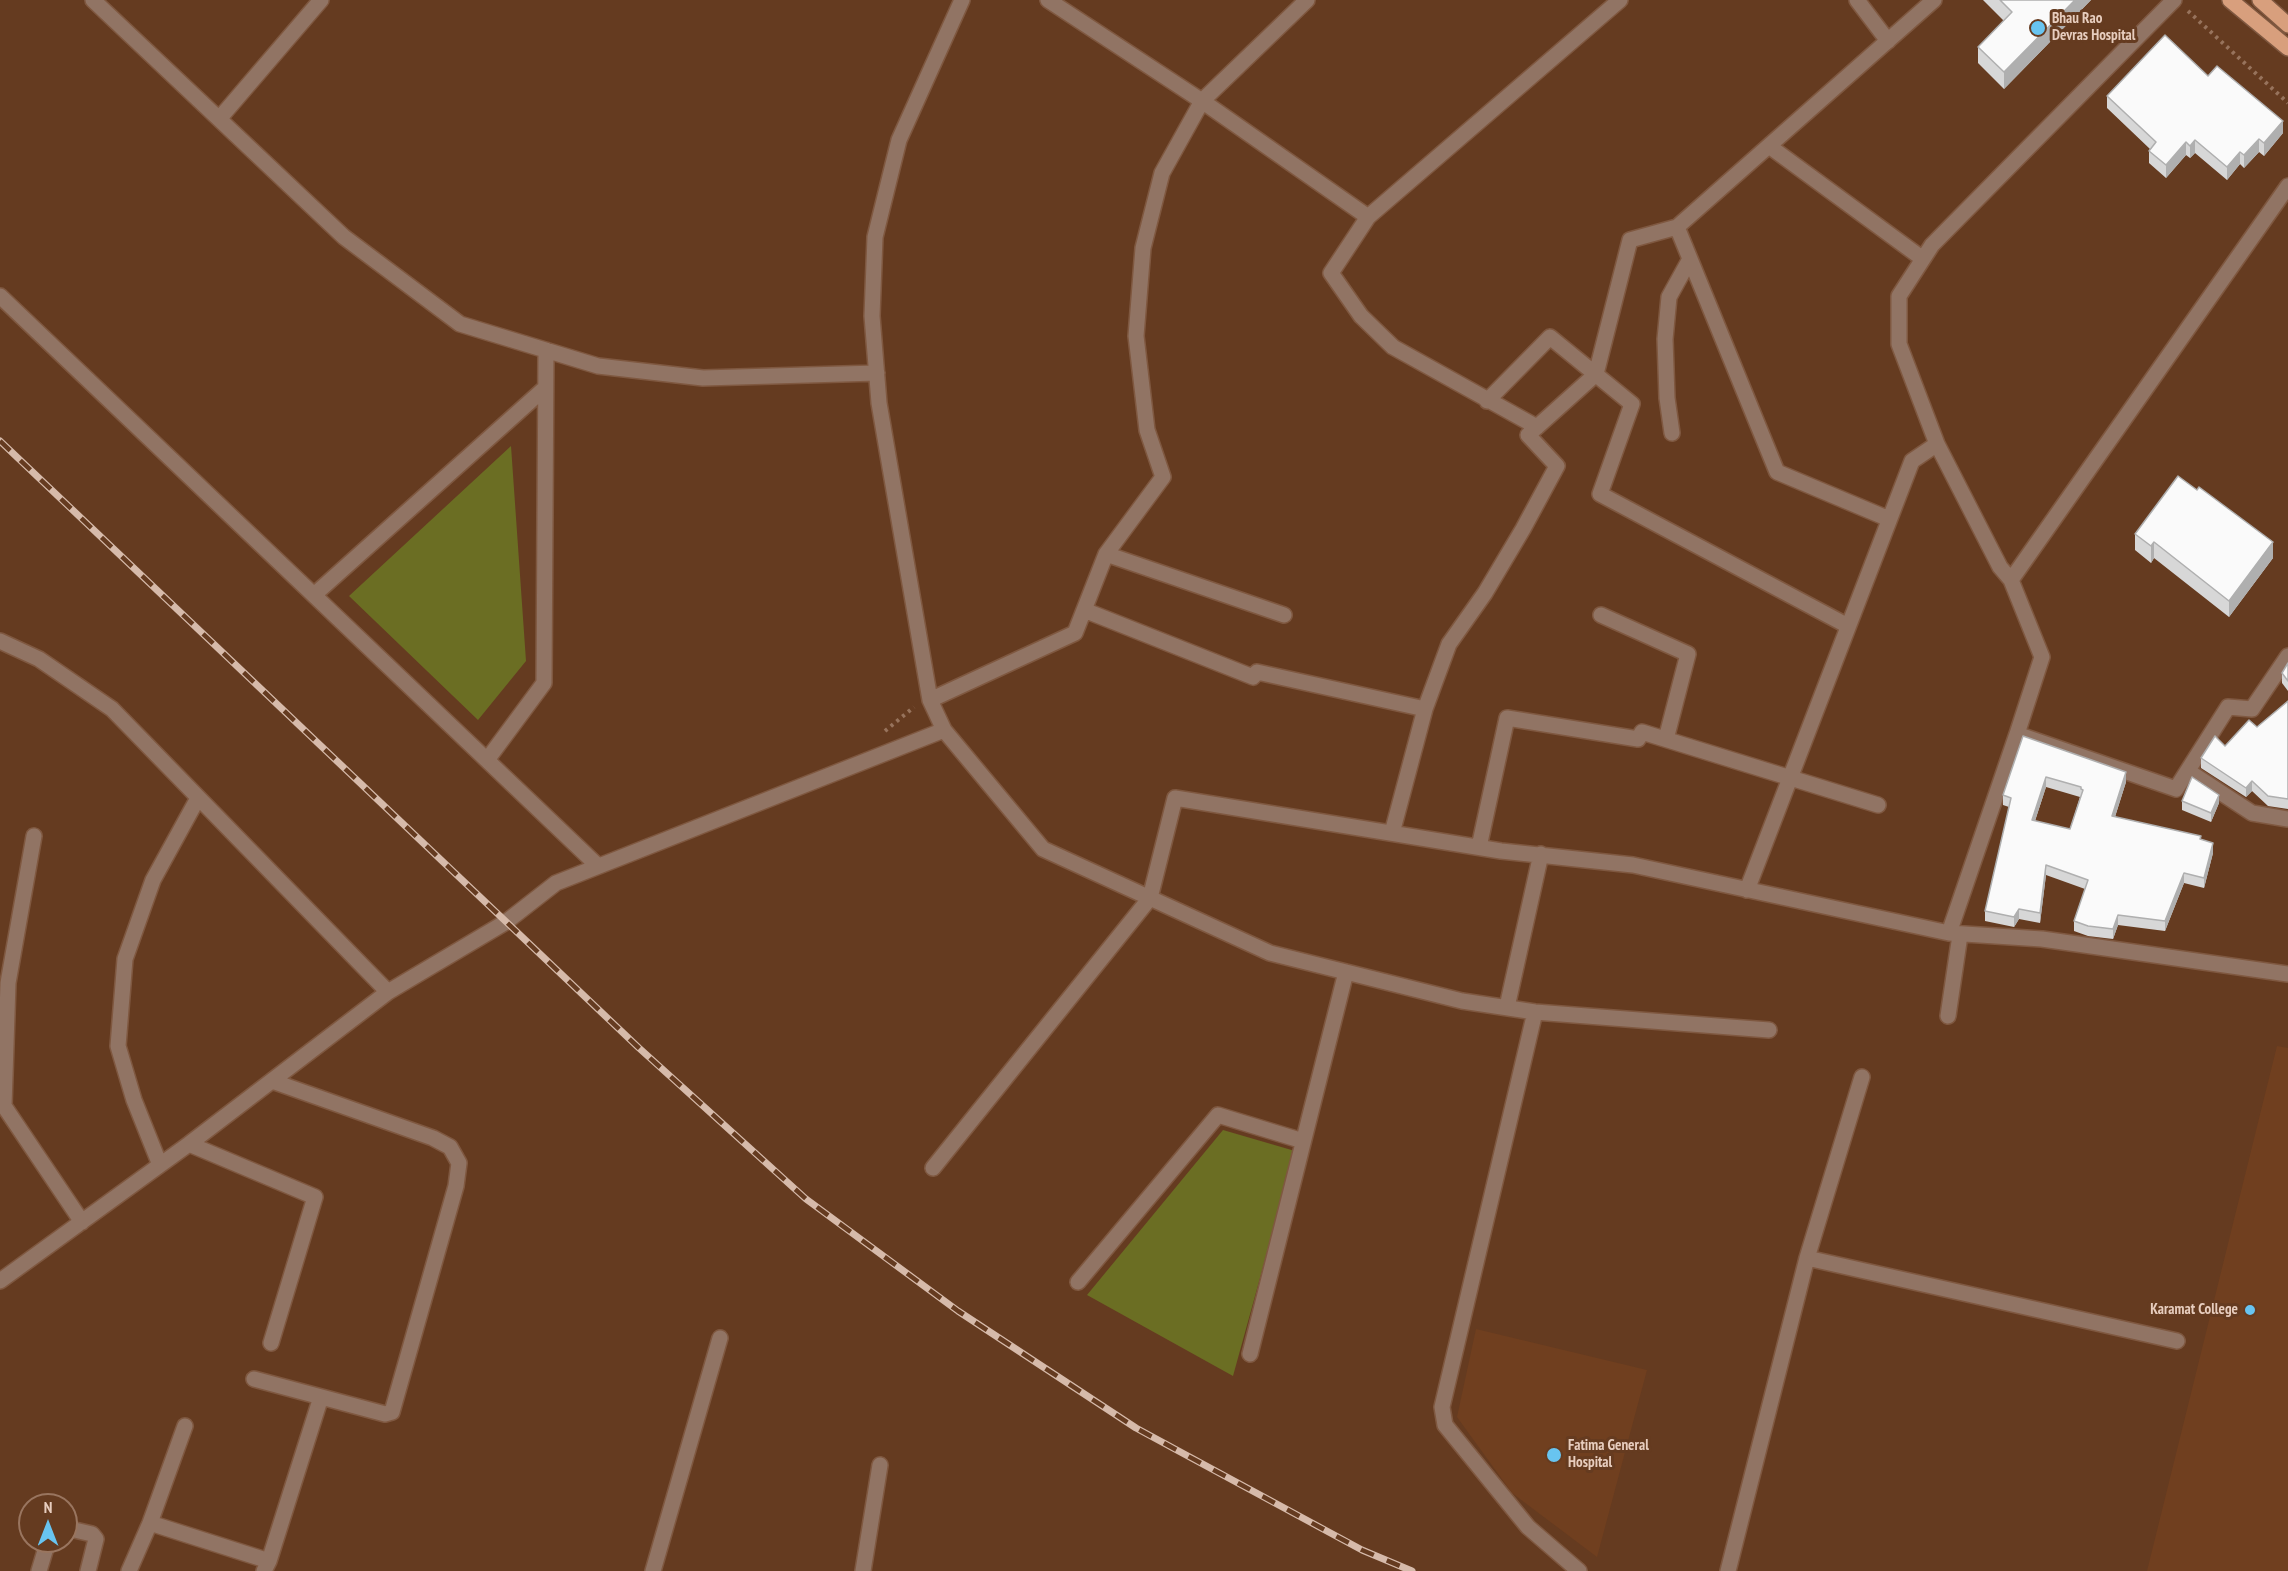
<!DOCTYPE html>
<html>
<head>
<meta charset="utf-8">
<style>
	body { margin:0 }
	#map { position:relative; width:2288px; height:1571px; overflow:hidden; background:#653b20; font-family:"PT Sans Narrow",sans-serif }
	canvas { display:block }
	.north { position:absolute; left:18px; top:1493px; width:60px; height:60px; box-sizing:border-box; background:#653b20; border:2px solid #99755f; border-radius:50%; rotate:0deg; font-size:16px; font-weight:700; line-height:24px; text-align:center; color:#e7cdbe }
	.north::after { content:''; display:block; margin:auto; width:21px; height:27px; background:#68c4f0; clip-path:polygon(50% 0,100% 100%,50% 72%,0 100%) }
</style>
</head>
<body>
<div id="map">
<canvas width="2288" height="1571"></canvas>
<div class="north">N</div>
</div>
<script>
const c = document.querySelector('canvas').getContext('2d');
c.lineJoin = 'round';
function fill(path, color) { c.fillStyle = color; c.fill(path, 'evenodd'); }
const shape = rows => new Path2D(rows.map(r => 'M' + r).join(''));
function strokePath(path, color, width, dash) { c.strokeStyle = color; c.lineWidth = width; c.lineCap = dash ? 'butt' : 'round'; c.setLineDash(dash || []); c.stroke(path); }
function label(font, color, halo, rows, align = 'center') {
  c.font = font + ' "PT Sans Narrow",sans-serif'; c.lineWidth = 6; c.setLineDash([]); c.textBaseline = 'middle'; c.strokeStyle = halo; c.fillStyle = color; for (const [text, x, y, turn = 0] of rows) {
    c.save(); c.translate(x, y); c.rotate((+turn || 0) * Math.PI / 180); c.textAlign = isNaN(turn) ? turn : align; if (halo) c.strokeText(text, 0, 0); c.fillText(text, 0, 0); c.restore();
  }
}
fill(shape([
	[2277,1046,2288,1048,2288,1571,2147,1571],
	[1476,1329,1647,1370,1597,1557,1512,1493,1457,1417]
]), '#703f1f');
fill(shape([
	[511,446,526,661,478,720,349,596],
	[1223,1130,1295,1151,1233,1376,1087,1295]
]), '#6b6e23');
const minor = shape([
	[93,0,344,237,460,324,598,366,703,378,877,373],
	[962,0,899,140,875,237,872,316,879,403,930,700,944,730,1043,849,1270,953,1462,1001,1535,1012,1769,1030],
	[1048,0,1202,101,1368,217],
	[1857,0,1888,41],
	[2174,0,1932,245,1899,296,1899,344,1937,444,2000,567,2011,580,2042,657,2017,734,2176,789,2228,707,2252,709,2288,656],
	[219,119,321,0],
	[1769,146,1923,259],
	[1677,227,1777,472,1889,519],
	[0,296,598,866],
	[1487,401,1550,337,1632,404,1600,494,1848,626],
	[1537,427,1393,347,1361,316,1331,273,1368,217,1620,0],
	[1672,433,1667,398,1665,339,1669,297,1690,259],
	[1106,554,1284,615],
	[2011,580,2288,186],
	[314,595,545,388],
	[1084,610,1253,677,1257,672,1425,709],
	[1601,615,1688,654,1666,739],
	[0,641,39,659,112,709,388,992],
	[930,700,1075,633,1106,554,1163,477,1147,430,1136,336,1143,248,1162,173,1202,101,1307,0],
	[487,760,544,683,546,350],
	[2188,771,2252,813,2288,819],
	[1392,833,1425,709,1449,644,1485,593,1523,529,1557,466,1528,435,1596,374,1630,240,1677,227,1934,0],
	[34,836,8,983,4,1106,82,1222],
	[1479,847,1507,718,1638,739,1642,732,1878,805],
	[1747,890,1912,461,1937,444],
	[1949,933,2017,734],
	[1507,1007,1541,854],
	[1535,1012,1442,1407,1445,1425,1528,1527,1579,1571],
	[1948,1016,1960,935],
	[189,1144,315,1197,271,1343],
	[160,1165,134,1100,118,1046,125,959,153,880,198,798],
	[933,1168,1150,898,1175,798,1501,851,1633,865,1949,933,2042,939,2288,974],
	[1807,1258,2177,1341],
	[0,1281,189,1144,388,992,506,922,556,883,944,730],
	[1078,1282,1218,1115,1303,1141],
	[1250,1354,1346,972],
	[254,1379,385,1414,392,1412,456,1186,459,1163,450,1147,433,1138,272,1081],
	[150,1523,269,1561],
	[66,1528,92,1534,96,1539,88,1571],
	[39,1571,48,1541],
	[129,1571,150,1523,185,1426],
	[264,1571,269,1561,321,1397],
	[653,1571,720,1338],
	[863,1571,880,1465],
	[1728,1571,1807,1258,1862,1077]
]);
const major = shape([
	[2230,0,2288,48],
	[2260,0,2288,25]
]);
strokePath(minor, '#7f5840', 18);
strokePath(major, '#7f5840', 18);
strokePath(shape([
	[2188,11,2288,103],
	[885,731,914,707]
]), '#97735c', 4, [3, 4.5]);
strokePath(minor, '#917464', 15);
strokePath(major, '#d89f7d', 15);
const rail = shape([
	[0,441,639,1048,806,1199,958,1311,1136,1428,1362,1550,1412,1571]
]);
strokePath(rail, '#d6baaa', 7);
strokePath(rail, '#653b20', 4.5, [14]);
fill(shape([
	[1983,0,2091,0,2004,89,1978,63,1978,47,2004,21],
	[2208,76,2283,133,2264,156,2259,152,2244,168,2240,164,2227,180,2195,153,2190,158,2186,155,2166,178,2149,163,2149,151,2150,149,2107,108,2107,96],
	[2135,534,2273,558,2229,617,2154,558,2151,563,2135,550],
	[2288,663,2288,691,2282,683,2282,673],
	[2288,701,2288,809,2268,806,2252,791,2246,797,2201,768,2201,758,2225,746,2257,727],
	[2023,736,2126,782,2115,817,2201,840,2213,853,2204,888,2184,883,2165,931,2118,925,2113,939,2088,936,2074,931,2074,921,2085,889,2046,875,2040,923,2019,919,2014,927,1985,921,1985,911,2009,807,2003,805,2003,795],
	[2046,787,2080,797,2070,829,2035,821],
	[2182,801,2219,803,2211,822,2182,810]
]), '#d7d7d7');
fill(shape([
	[2075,0,2091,0,2004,89,2004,72],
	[2283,121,2283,133,2264,156,2264,143],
	[2259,139,2259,152,2244,168,2244,155],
	[2195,140,2195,153,2190,158,2190,146],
	[2186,142,2186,155,2166,178,2166,165],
	[2240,152,2240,164,2227,180,2227,167],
	[2154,542,2154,558,2151,563,2151,546],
	[2273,542,2273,558,2229,617,2229,601],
	[2126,772,2126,782,2112,826,2112,816],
	[2046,777,2046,787,2032,830,2032,820],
	[2252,781,2252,791,2246,797,2246,788],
	[2219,795,2219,803,2211,822,2211,813],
	[2213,843,2213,853,2204,888,2204,878],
	[2046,865,2046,875,2040,923,2040,913],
	[2184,873,2184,883,2165,931,2165,921],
	[2019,909,2019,919,2014,927,2014,917],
	[2118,915,2118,925,2113,939,2113,929]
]), '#afafaf');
const building = shape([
	[2000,0,2075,0,2004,72,1978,47,2012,12,2000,0],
	[2165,35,2208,76,2217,66,2283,121,2264,143,2259,139,2244,155,2240,152,2227,167,2195,140,2190,146,2186,142,2166,165,2149,151,2156,142,2107,96,2165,35],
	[2178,476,2197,490,2199,487,2273,542,2229,601,2154,542,2151,546,2135,534,2178,476],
	[2288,663,2288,681,2282,673,2288,663],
	[2288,701,2288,799,2268,796,2252,781,2246,788,2201,758,2215,736,2225,746,2249,720,2257,727,2288,701],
	[2023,736,2126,772,2112,816,2201,836,2200,839,2213,843,2204,878,2184,873,2165,921,2118,915,2113,929,2088,926,2074,921,2088,880,2046,865,2040,913,2019,909,2014,917,1985,911,2011,798,2003,795,2023,736],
	[2046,777,2081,787,2081,789,2083,790,2070,829,2032,820,2046,777],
	[2192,777,2219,795,2211,813,2182,801,2192,777]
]);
fill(building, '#fafafa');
strokePath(building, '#afafaf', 1.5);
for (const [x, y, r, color] of [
	[2038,28,8,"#68c4f0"],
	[2250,1310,6,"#68c4f0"],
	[1554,1455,8,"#68c4f0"]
]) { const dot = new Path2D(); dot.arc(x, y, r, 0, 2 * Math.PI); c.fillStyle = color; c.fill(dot); strokePath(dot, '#653b20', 2); }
label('bold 15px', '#e7cdbe', '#653b20', [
	["Bhau Rao",2052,19],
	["Devras Hospital",2052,36],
	["Karamat College",2238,1310,"right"],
	["Fatima General",1568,1446],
	["Hospital",1568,1463]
], 'left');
</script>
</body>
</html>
